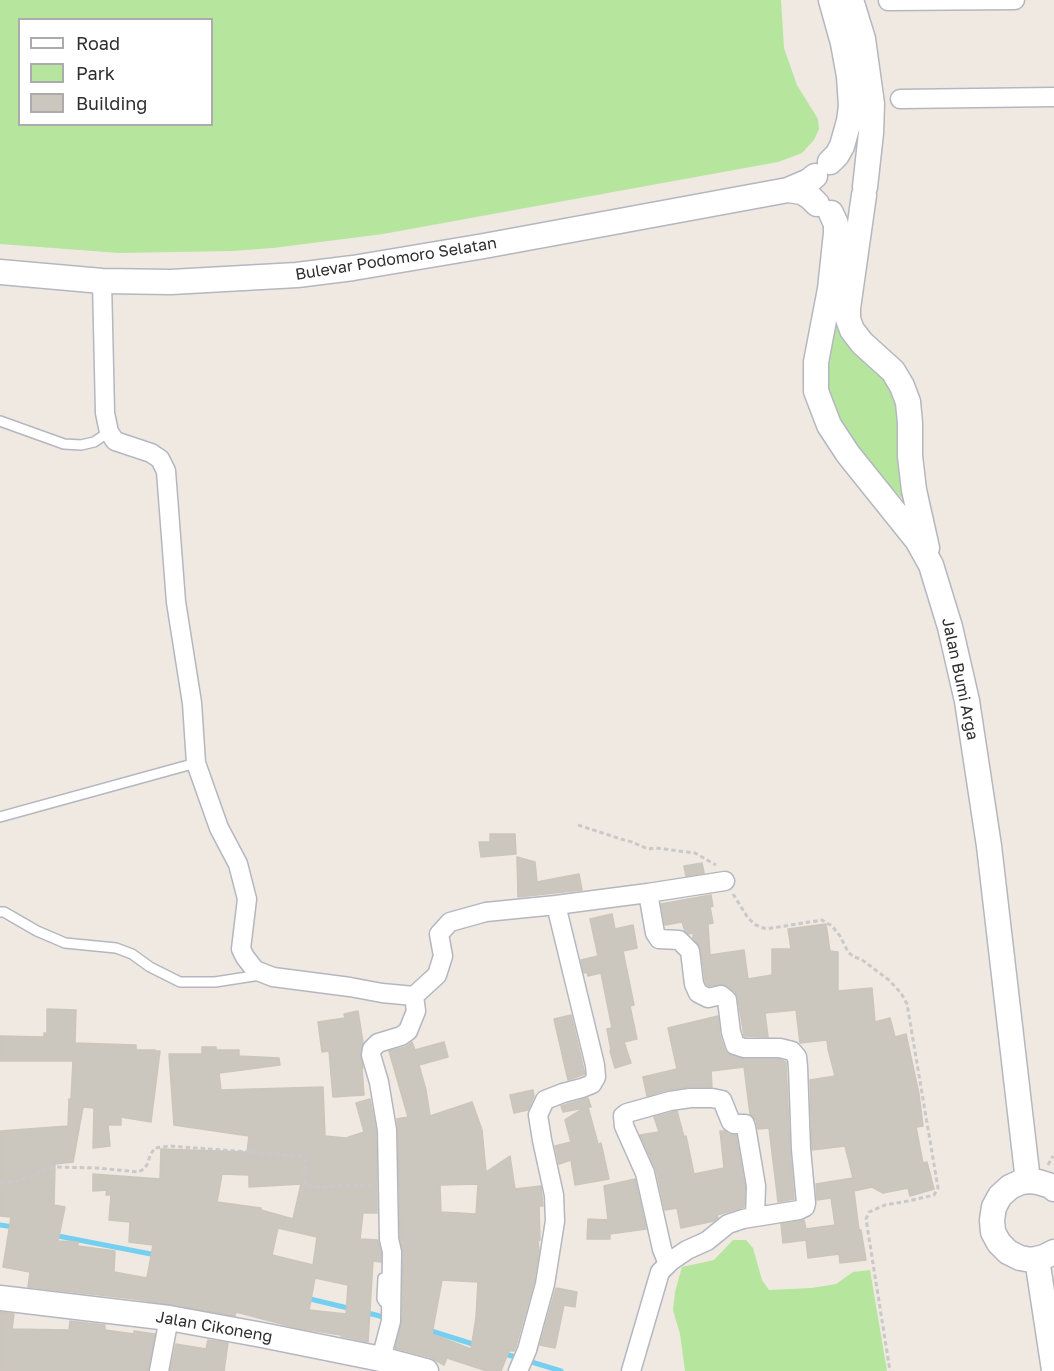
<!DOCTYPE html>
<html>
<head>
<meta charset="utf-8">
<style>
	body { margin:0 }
	#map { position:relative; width:1054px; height:1371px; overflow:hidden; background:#efe9e1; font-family:"Golos Text",sans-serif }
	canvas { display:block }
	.legend { position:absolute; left:18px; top:18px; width:195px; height:108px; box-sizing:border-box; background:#fff; border:2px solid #ababab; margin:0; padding:8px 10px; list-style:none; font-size:18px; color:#2e2e2e }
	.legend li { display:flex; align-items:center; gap:12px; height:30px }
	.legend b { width:30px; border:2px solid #ababab }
</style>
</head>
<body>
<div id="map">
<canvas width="1054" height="1371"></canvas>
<ul class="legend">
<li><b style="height:8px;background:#fff"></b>Road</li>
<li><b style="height:16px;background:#b6e59e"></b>Park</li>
<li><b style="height:16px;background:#cbc7bf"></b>Building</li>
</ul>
</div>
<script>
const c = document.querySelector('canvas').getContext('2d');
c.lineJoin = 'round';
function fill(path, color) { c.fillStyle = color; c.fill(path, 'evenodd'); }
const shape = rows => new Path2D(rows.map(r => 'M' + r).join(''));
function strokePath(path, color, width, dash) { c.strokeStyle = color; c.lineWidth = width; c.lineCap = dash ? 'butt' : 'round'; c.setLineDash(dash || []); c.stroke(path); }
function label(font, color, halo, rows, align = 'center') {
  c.font = font + ' "Golos Text",sans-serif'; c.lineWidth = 4.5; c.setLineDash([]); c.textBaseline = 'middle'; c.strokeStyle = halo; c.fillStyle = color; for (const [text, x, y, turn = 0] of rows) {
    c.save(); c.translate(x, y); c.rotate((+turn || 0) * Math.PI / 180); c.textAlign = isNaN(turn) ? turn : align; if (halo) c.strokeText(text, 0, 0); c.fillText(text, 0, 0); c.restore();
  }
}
fill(shape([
	[0,0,781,0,784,48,797,85,818,119,819,129,814,140,802,153,778,162,383,234,273,248,232,251,119,253,0,244],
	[20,20,212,20,212,124,20,124],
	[852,218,839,311,894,385,913,510,873,468,837,420,830,396,827,372,829,348],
	[733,1240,746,1240,753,1248,762,1280,769,1290,812,1288,836,1284,853,1272,870,1270,887,1371,685,1371,680,1334,673,1310,675,1292,682,1267,714,1260]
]), '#b6e59e');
strokePath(shape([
	[0,1225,14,1227],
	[53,1235,156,1255],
	[306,1298,352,1309],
	[364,1312,407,1323],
	[428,1330,476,1345],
	[502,1353,561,1371]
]), '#75cff0', 5);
const building = shape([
	[490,834,515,834,516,854,481,857,479,842,490,842,490,834],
	[517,857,535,862,537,882,579,874,582,890,518,897,517,857],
	[702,863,704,873,686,876,684,866,702,863],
	[711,895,713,906,710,907,713,923,708,924,710,955,744,950,748,979,772,975,772,949,791,949,788,929,826,924,830,951,838,952,838,991,872,988,875,1022,890,1018,895,1037,906,1034,919,1094,923,1126,916,1127,923,1163,927,1162,934,1189,910,1196,908,1188,883,1193,872,1187,854,1191,859,1230,861,1230,866,1260,840,1263,839,1254,808,1258,806,1240,783,1243,781,1224,804,1220,806,1229,835,1225,831,1198,817,1200,816,1184,853,1178,845,1146,812,1150,810,1080,835,1076,828,1049,827,1040,800,1043,796,1010,765,1013,768,1037,744,1036,738,999,735,992,724,984,709,986,707,985,705,981,701,950,698,944,693,938,693,933,688,934,685,931,682,922,665,925,661,904,711,895],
	[612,914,615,929,633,925,637,948,623,951,634,1005,630,1006,637,1039,624,1042,631,1063,615,1068,610,1051,611,1050,607,1029,612,1028,601,973,588,976,587,972,584,973,581,960,598,956,590,919,612,914],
	[47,1009,76,1010,75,1043,136,1045,136,1050,155,1050,155,1051,160,1051,151,1122,121,1117,121,1125,108,1125,110,1146,93,1148,94,1108,83,1107,73,1162,55,1164,54,1205,65,1207,58,1241,78,1242,78,1246,115,1251,114,1272,147,1278,153,1245,129,1242,130,1222,109,1220,111,1195,106,1195,107,1190,93,1191,93,1174,160,1179,161,1149,247,1152,249,1136,174,1125,169,1054,202,1054,202,1047,216,1047,216,1050,239,1050,239,1056,279,1058,280,1065,219,1073,221,1090,323,1087,325,1136,346,1138,364,1132,356,1103,370,1099,376,1131,377,1213,363,1213,360,1239,378,1240,381,1253,381,1262,373,1261,368,1342,341,1336,341,1335,297,1328,236,1312,235,1316,135,1299,28,1287,30,1272,3,1267,11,1217,0,1216,0,1131,68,1126,69,1099,71,1099,73,1061,0,1061,0,1036,44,1037,44,1033,47,1033,47,1009],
	[222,1174,249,1175,249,1187,301,1184,293,1219,261,1210,261,1208,217,1202,222,1174],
	[278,1228,317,1237,313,1265,272,1255,278,1228],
	[315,1278,348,1285,346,1314,309,1310,315,1278],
	[358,1011,363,1042,360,1054,363,1068,362,1068,364,1095,333,1097,329,1051,322,1052,318,1022,345,1018,344,1014,358,1011],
	[571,1015,585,1074,568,1080,554,1019,571,1015],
	[718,1016,720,1035,724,1048,727,1053,744,1059,779,1059,786,1062,790,1150,794,1199,778,1202,769,1128,758,1129,756,1120,750,1114,744,1067,711,1071,712,1087,688,1087,667,1090,647,1096,643,1077,677,1069,668,1028,718,1016],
	[412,1042,415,1050,444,1042,448,1057,419,1065,426,1090,430,1116,472,1102,482,1130,486,1172,510,1156,515,1189,541,1186,543,1206,539,1206,540,1240,538,1241,539,1251,534,1282,516,1346,514,1351,509,1351,501,1371,487,1371,447,1358,444,1365,430,1357,395,1348,402,1321,403,1252,400,1238,398,1130,397,1119,408,1117,389,1051,405,1047,412,1042],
	[478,1184,476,1214,441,1212,440,1185,478,1184],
	[442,1280,478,1282,476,1317,471,1349,432,1334,442,1280],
	[533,1090,534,1096,528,1110,514,1113,510,1095,533,1090],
	[588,1098,591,1107,588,1107,598,1144,601,1143,609,1179,575,1185,571,1160,559,1164,555,1146,571,1142,565,1120,584,1108,563,1112,561,1106,588,1098],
	[677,1111,684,1137,686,1136,694,1174,724,1168,720,1131,725,1131,728,1134,736,1135,745,1187,744,1207,717,1215,718,1218,714,1221,681,1228,677,1208,665,1210,656,1170,640,1135,659,1132,654,1117,677,1111],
	[635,1179,646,1229,610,1234,610,1239,587,1239,588,1219,608,1220,604,1186,635,1179],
	[556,1288,577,1292,575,1307,564,1305,555,1348,540,1345,556,1288],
	[0,1312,14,1314,12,1329,69,1330,70,1321,105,1325,105,1330,134,1334,134,1331,155,1334,148,1371,0,1371,0,1312],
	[208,1340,228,1343,224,1371,170,1371,176,1344,206,1349,208,1340]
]);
fill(building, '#cbc7bf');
strokePath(building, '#cbc5ba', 1.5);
const lane = shape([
	[0,421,64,444,81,445,94,442,109,432],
	[0,817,196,763],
	[0,912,4,912,37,931,65,943,116,948,132,954,150,967,180,982,215,982,260,975],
	[383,1278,382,1299,384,1302,390,1304]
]);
const street = shape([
	[888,1,1015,0],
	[900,99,1054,97],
	[102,281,105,413,109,432,115,441,151,453,160,459,166,471,176,602,192,703,196,763,219,828,238,864,247,899,241,949,245,957,255,970,273,977,350,987,382,993,414,996,437,975,443,956,439,934,450,922,486,912,556,905,648,893,725,881],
	[668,1264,662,1249,645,1173,624,1126,623,1116,627,1113,670,1101,690,1098,712,1098,722,1100,731,1122,734,1124,745,1124,746,1127,756,1186,755,1217],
	[381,1359,391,1321,392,1252,389,1239,387,1130,379,1082,371,1055,372,1049,378,1043,401,1036,408,1031,416,1011,414,996],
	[159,1371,169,1318],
	[518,1371,527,1350,545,1284,555,1221,554,1195,542,1140,538,1115,545,1100,563,1093,582,1088,592,1084,596,1077,595,1065,556,905],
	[631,1371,660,1272,671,1261,687,1250,707,1241,728,1224,743,1219,799,1210,805,1207,806,1203,801,1149,798,1067,797,1057,792,1051,780,1048,744,1048,735,1045,731,1032,727,1000,721,995,708,998,698,993,694,984,690,951,679,940,659,939,655,933,648,893]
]);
const secondary = shape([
	[851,0,863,39,872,104,871,133,865,187],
	[830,162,837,155,842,146,849,121,851,106,849,76,843,43,831,0],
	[788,190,802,192,810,197,817,204],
	[864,195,848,308,848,319,852,330,862,343,893,371,902,386,908,402,910,423,910,456,914,490,927,548],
	[831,213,836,224,836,233,830,289,816,362,816,391,829,425,848,454,917,540,931,565,950,627,967,701,989,846,1028,1181],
	[0,272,102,281,171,282,297,275,353,268,484,246,788,190,809,181,815,176],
	[1054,1189,1051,1186,1038,1182,1030,1181,1021,1182,1010,1187,1000,1196,994,1207,992,1220,993,1232,999,1243,1008,1252,1020,1258,1032,1260,1044,1257,1054,1252],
	[1037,1259,1054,1370],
	[0,1298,169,1318,262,1335,381,1359,426,1371]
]);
strokePath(lane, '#b4b7c1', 12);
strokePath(street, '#b4b7c1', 21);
strokePath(secondary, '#b4b7c1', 27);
strokePath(shape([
	[578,825,621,839,632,842,648,849,656,848,695,853,716,865],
	[733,894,748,918,756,925,766,929,822,920,832,926,840,936,848,952,854,957,861,959,889,980,901,993,907,1004,938,1188,934,1195,908,1201,885,1205,869,1212,866,1219,890,1371],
	[1048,1165,1053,1156],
	[0,1183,18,1181,54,1167,98,1168,138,1172,144,1169,148,1163,150,1155,155,1148,170,1146,300,1156,304,1157,306,1162,304,1177,305,1182,307,1186,320,1187,371,1185]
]), '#c9c9c9', 3, [4.5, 3]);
strokePath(lane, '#fff', 9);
strokePath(street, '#fff', 18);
strokePath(secondary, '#fff', 24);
label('16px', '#2e2e2e', '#fff', [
	["Bulevar Podomoro Selatan",396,259,-9],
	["Jalan Bumi Arga",960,679,78],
	["Jalan Cikoneng",214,1327,10]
]);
</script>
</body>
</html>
